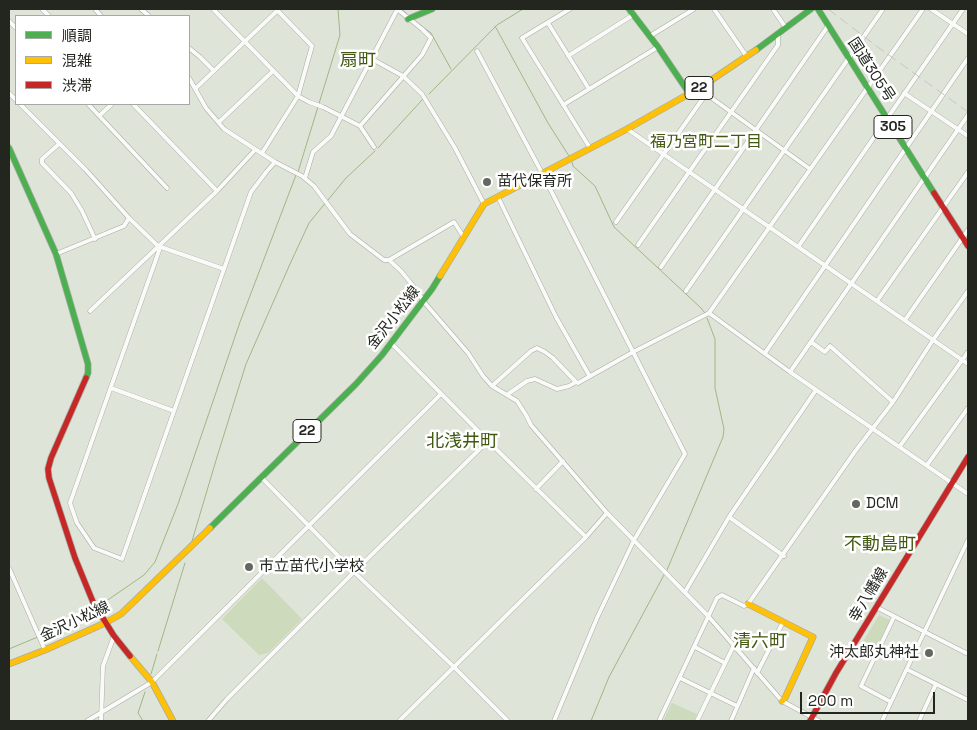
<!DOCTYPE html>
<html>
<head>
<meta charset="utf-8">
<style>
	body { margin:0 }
	#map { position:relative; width:977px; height:730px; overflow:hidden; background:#dfe4d9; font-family:"Space Grotesk","Noto Sans JP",sans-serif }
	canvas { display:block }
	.frame { position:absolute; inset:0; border:10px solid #23261f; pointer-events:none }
	.legend { position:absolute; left:15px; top:15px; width:175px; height:90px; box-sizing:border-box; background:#fff; border:1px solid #a7a8a5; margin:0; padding:6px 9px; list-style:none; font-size:15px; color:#23261f }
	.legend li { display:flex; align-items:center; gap:10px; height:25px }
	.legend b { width:25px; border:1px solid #a7a8a5 }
	.scale { position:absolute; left:800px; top:692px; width:135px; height:22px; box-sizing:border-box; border:2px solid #23261f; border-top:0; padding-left:6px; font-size:15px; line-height:18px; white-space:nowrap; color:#23261f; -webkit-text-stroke:4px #fff; paint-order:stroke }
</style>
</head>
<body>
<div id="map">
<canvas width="977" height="730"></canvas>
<div class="frame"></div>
<ul class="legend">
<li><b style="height:6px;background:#4caf50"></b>順調</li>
<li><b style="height:6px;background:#ffc107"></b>混雑</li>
<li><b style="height:6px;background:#c62828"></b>渋滞</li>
</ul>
<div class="scale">200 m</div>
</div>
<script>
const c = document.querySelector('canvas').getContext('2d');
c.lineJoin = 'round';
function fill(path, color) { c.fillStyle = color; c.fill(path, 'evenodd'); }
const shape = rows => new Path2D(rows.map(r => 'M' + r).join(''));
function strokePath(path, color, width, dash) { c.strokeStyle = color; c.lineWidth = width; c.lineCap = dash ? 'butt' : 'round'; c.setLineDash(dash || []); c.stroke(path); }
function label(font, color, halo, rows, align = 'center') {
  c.font = font + ' "Space Grotesk","Noto Sans JP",sans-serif'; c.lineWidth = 5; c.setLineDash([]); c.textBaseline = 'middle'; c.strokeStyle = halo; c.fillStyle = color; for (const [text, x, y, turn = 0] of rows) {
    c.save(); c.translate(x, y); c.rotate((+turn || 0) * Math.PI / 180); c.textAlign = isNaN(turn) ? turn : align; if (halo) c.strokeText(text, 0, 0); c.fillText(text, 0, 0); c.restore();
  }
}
fill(shape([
	[262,578,302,619,268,653,259,655,222,619],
	[879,615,890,620,874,652,861,645],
	[672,703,697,714,694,721,663,721]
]), '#cddabc');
strokePath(shape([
	[401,9,407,14],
	[415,21,431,33,451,69],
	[495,26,548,123,569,156],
	[429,94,497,25,523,9],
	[378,148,423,99],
	[572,162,573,166,595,186,614,227,701,308,705,313],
	[298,172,340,35,338,9],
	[192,541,217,457,246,364,290,264,309,223,346,178,375,151],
	[667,570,723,437,724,429,715,388,715,339,707,318],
	[99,606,144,575,155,562,178,504,240,322,296,175],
	[9,649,76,621,94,610],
	[158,651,185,563],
	[151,674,157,654],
	[143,721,138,713,145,692],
	[591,721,609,677,664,575]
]), '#a1b584', 1);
const street = shape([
	[42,9,49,16],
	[95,9,101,16],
	[141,9,149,16],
	[213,9,298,96,309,102,323,107,360,126,374,147],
	[570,9,522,38,590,148],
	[714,9,747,57],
	[773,9,786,28],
	[931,9,968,34],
	[9,21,16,28],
	[548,23,589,89],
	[650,36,694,9],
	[189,48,200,57,214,71],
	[477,51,542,173,685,454,634,540,597,618,554,721],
	[568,56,633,15],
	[372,59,403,76,422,94,455,148,484,204],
	[189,78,206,108,224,129,275,162,302,176,314,186,350,234,384,260,389,260,401,271,418,292,424,302,468,353,483,376,492,386,517,401,526,415,531,425,607,513,709,617,782,701,819,721],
	[701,87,706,94,810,169],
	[196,88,279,9],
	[9,93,16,100],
	[904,93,968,136],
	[20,104,86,170,129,218,158,246,224,269],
	[88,104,167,188],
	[133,104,217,191],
	[563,105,658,47],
	[99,116,112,104],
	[219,122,273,71],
	[360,126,422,55,431,38,422,29,397,9],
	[627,129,968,364],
	[59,144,42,159,42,163,71,193,82,211,95,239],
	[262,153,298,96,312,46,276,9],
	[305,178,313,152,331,136,397,10],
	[498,197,556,317,589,375],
	[616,222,706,94],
	[638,245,778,45,778,34],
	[798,247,963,9],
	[160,248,70,503,77,523,94,548,122,559,251,192,267,171,275,162],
	[56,254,124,226,129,218],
	[389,260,454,222,463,236],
	[661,267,828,26],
	[686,291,883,9],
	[877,301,968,172],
	[90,311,217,191,255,150],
	[709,313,790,372,968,494],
	[905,320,968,230],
	[811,342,825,352,830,346,893,402],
	[391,343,488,441,586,537],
	[765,353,968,58],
	[790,372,968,115],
	[492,386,531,351,537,348,545,352,553,358,576,382],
	[111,388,174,411],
	[508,394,527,381,535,379,557,389,569,386,576,382,578,383,633,352,709,313,923,9],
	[900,446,968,352],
	[927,465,968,408],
	[261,477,354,572,454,667,508,721],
	[536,489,563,461],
	[729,517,784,556],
	[9,568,45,650],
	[685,592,729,517,816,390],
	[876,607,968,654],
	[695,647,725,663],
	[908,670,936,684],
	[757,673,783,622],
	[680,678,737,706],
	[891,702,861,686,894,617],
	[87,721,152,682,441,394],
	[101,721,103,666,114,636],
	[208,721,227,699,354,572,488,441],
	[399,721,586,537,607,513],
	[659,721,717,598,722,595,744,606,748,604,856,450,893,402,933,340,968,291],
	[697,721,734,645],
	[731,721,754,668],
	[882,721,968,540],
	[919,721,936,684,968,700]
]);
const fast = shape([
	[629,9,658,47,689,93],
	[818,9,934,193],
	[408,19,432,9],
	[756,50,811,9],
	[9,148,56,254,88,364,88,373,86,378],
	[210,528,356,384,382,355,432,289,440,276]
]);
const slow = shape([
	[440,276,484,204,627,129,701,87,756,50],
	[748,604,813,637,785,698,782,701],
	[130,656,152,682,173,721],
	[9,664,45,650,105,623,121,614,210,528]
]);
const jam = shape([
	[934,193,968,246],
	[86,378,51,458,48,469,49,478,75,558,93,602,114,636,130,656],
	[810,721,836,673,968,457]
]);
strokePath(street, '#a8aca3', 5);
strokePath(fast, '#a8aca3', 7);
strokePath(slow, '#a8aca3', 7);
strokePath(jam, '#a8aca3', 7);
strokePath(street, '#fafbf9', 4);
strokePath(fast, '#4caf50', 5.5);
strokePath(slow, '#ffc107', 5.5);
strokePath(jam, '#c62828', 5.5);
strokePath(shape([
	[828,9,879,48,968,112]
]), '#c5c5c3', 1, [10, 5]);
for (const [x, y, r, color] of [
	[487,182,5,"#656860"],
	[856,504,5,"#656860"],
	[249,567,5,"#656860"],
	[929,653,5,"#656860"]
]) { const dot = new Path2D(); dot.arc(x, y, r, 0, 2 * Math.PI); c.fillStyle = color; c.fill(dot); strokePath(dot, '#fff', 2); }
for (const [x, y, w] of [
	[699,88,28],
	[893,127,38],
	[307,431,28]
]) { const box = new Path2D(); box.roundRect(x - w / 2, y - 11.5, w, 23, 4); c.fillStyle = '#fff'; c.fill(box); strokePath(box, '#23261f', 1); }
label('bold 14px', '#23261f', null, [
	["22",699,88],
	["305",893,127],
	["22",307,431]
]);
label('15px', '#23261f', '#fff', [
	["国道305号",871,70,57],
	["金沢小松線",394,318,-52],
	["幸八幡線",869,595,-59],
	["金沢小松線",75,622,-25]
]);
label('15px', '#23261f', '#fff', [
	["苗代保育所",497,182],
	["DCM",866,504],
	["市立苗代小学校",259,567],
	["沖太郎丸神社",919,653,"right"]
], 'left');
label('16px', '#415910', '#fff', [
	["福乃宮町二丁目",706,143]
]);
label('18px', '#415910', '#fff', [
	["扇町",358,61],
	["北浅井町",462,442],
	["不動島町",880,545],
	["清六町",760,642]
]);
</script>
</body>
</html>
